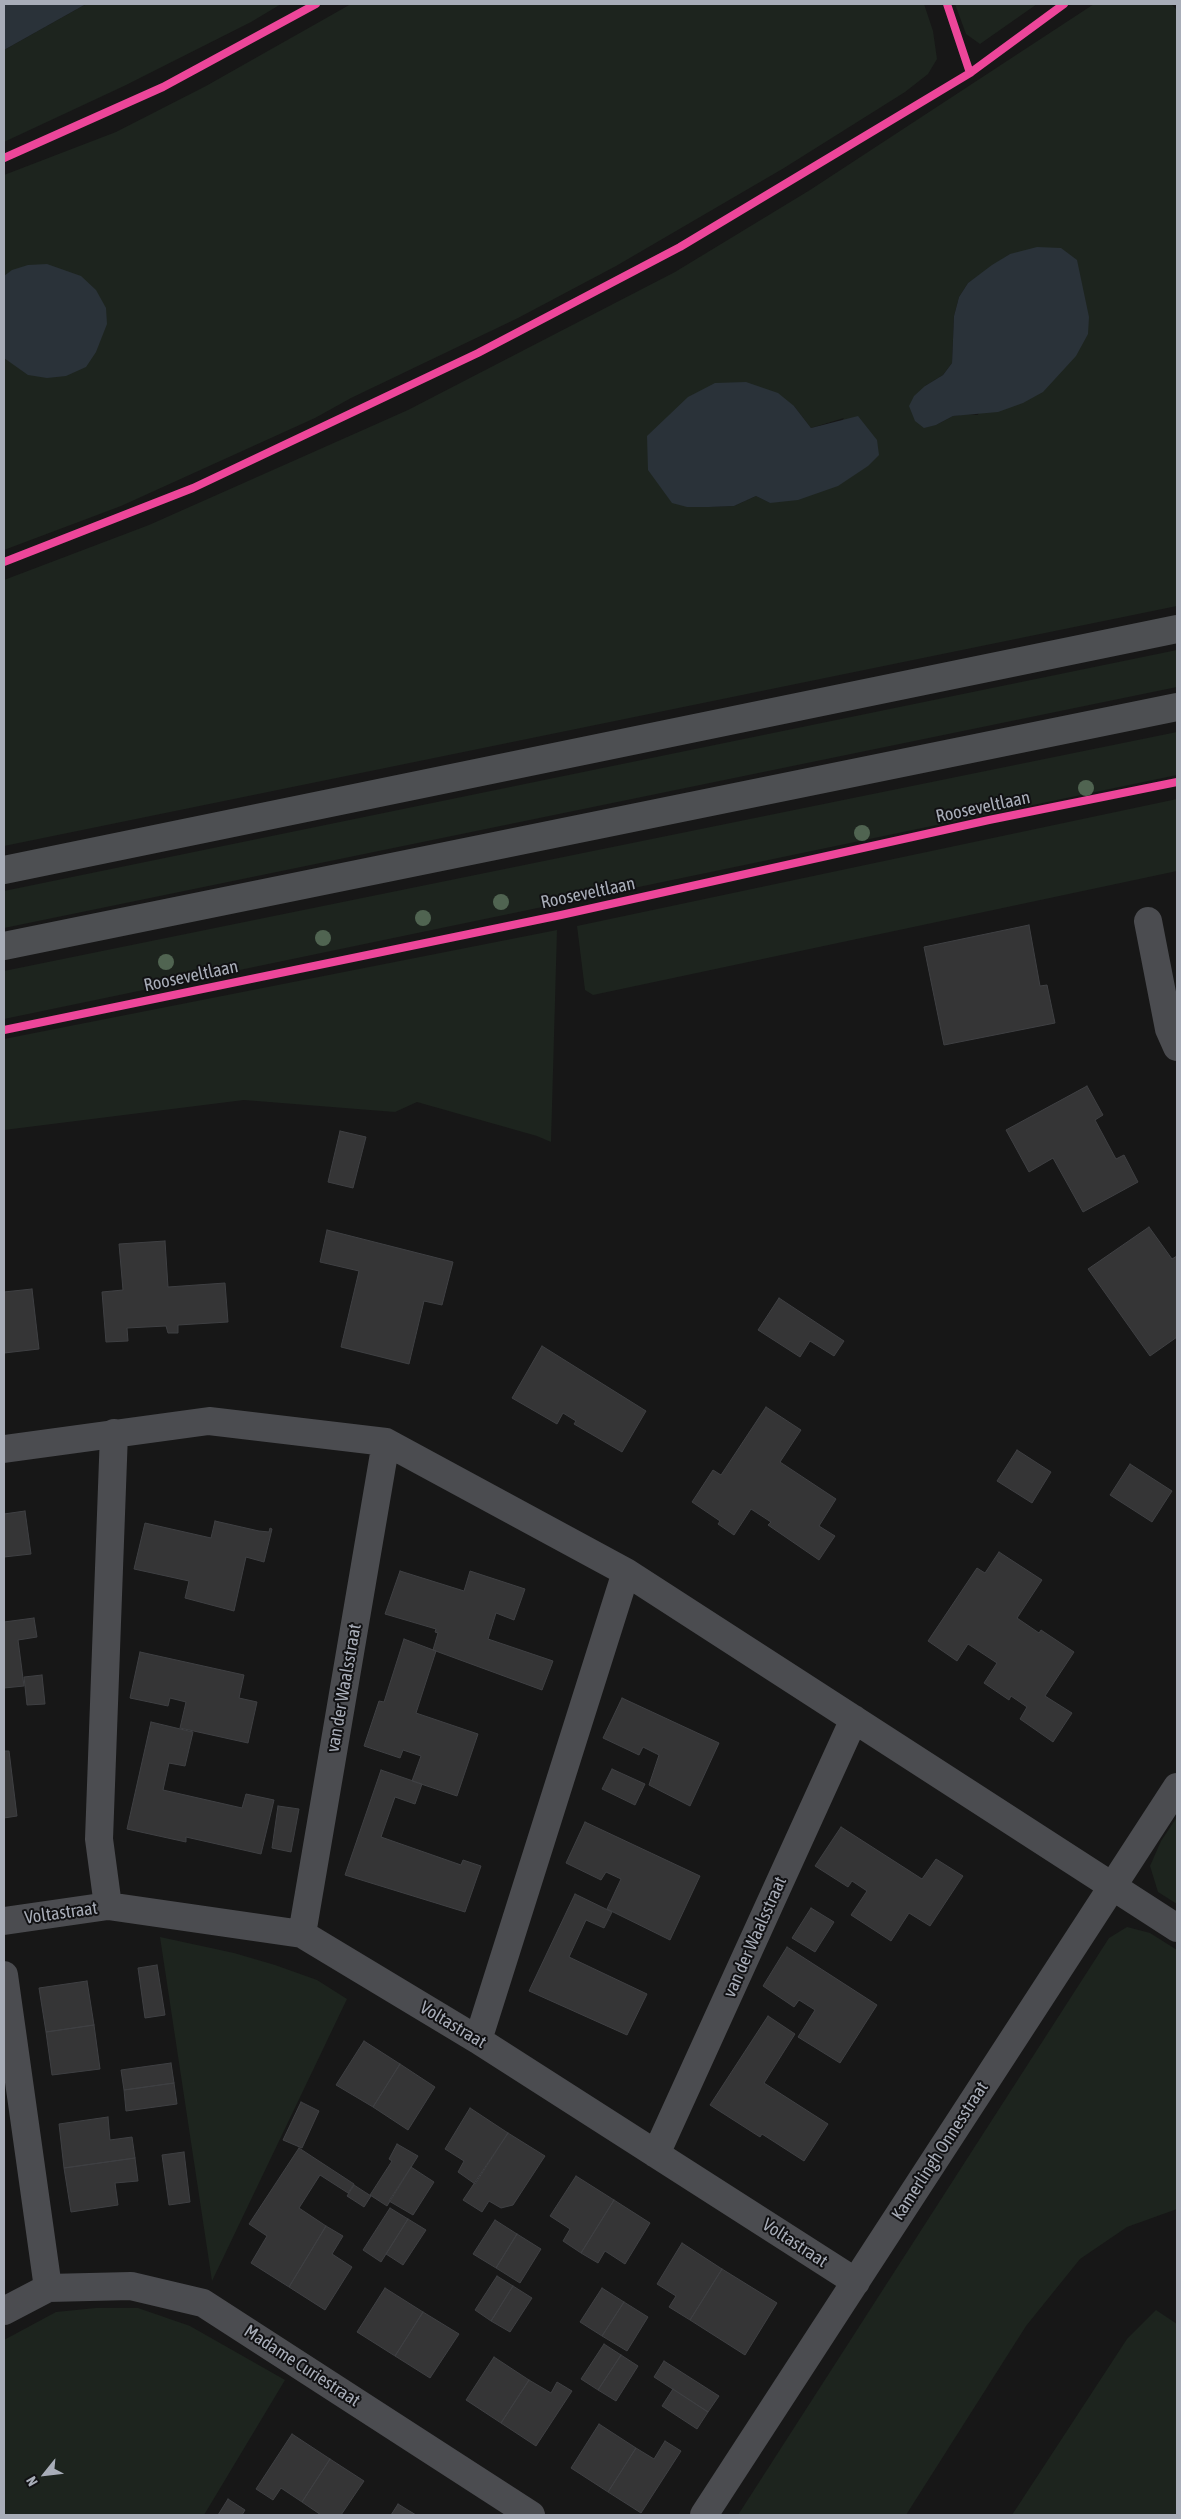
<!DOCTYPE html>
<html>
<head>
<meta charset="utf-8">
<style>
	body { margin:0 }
	#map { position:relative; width:1181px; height:2519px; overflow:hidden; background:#171717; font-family:"Asap Condensed",sans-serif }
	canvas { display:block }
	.frame { position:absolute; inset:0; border:5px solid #a8adb8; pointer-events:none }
	.north { position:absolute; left:20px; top:2449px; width:50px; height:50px; -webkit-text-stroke:4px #111113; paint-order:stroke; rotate:241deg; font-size:14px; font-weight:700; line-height:20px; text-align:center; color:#a8adb8 }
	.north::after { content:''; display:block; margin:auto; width:18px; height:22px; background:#a8adb8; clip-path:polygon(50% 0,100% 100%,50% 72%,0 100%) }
</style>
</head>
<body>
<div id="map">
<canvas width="1181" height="2519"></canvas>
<div class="frame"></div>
<div class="north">N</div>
</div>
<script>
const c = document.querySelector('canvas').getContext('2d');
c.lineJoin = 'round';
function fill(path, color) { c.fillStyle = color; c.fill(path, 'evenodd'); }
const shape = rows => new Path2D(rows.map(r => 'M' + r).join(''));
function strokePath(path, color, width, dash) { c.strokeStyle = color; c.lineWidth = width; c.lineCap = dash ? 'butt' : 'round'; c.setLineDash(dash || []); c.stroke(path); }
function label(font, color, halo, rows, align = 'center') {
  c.font = font + ' "Asap Condensed",sans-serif'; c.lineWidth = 4; c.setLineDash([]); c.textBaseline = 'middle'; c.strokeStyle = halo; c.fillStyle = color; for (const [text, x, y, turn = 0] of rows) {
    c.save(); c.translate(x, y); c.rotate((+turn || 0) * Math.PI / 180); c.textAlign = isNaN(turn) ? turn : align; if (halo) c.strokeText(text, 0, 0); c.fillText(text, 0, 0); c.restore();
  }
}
fill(shape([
	[86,4,281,4,251,22,124,86,4,142,4,50],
	[351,4,924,4,933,31,937,59,928,74,905,92,784,168,616,266,518,318,351,398,315,418,121,506,4,550,4,175,116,132,206,86],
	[955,4,1037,4,980,44,966,34],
	[1094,4,1171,4,1177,10,1177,606,4,846,4,580,149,525,408,410,675,272,810,190],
	[1010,254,978,415,967,414,953,416,936,425,925,386,943,375,952,363,954,316,959,297,968,283],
	[794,406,811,428,844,418,770,503,756,496,734,506,709,507],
	[1177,650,1177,687,4,928,4,891],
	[1177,732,1177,775,4,1019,4,971],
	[1177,799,1177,871,593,995,585,990,577,926],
	[557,930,551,1142,537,1136,417,1102,395,1112,244,1100,4,1130,4,1039],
	[1177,1817,1177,1904,1158,1892,1150,1866,1161,1841],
	[1127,1927,1150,1933,1177,1950,1177,2209,1127,2227,1080,2259,1026,2326,906,2515,738,2515,1109,1938],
	[160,1937,234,1953,275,1965,317,1980,347,1999,212,2281],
	[96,2308,138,2308,190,2326,285,2380,204,2515,4,2515,4,2340,56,2312],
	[1156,2310,1177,2324,1177,2515,1012,2515,1127,2339]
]), '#1d241e');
fill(shape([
	[4,4,86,4,4,50],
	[1037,247,1061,248,1077,260,1089,317,1088,334,1076,356,1043,392,1023,403,998,412,953,416,936,425,924,428,915,421,909,406,914,396,925,386,943,375,952,363,954,316,959,297,968,283,992,265,1010,254],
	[47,264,81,276,96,290,106,308,107,324,96,352,86,367,66,376,47,378,28,375,4,358,4,276,12,270,28,265],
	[746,382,778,393,794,406,811,428,858,416,877,440,879,455,868,466,838,486,798,500,770,503,756,496,734,506,709,507,687,507,672,503,648,470,647,436,688,397,715,383]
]), '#2a3239');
const building = shape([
	[1029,925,1040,986,1047,985,1055,1023,944,1045,924,947,1029,925],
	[1087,1086,1103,1115,1095,1120,1116,1159,1124,1155,1138,1182,1083,1212,1053,1158,1029,1172,1006,1130,1087,1086],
	[340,1131,366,1137,353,1188,328,1182,340,1131],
	[1149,1227,1172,1259,1177,1256,1177,1337,1150,1356,1088,1269,1149,1227],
	[327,1230,453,1262,442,1305,424,1301,409,1364,341,1347,359,1271,320,1262,327,1230],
	[165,1241,168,1287,225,1283,228,1322,178,1325,178,1333,168,1333,166,1326,127,1328,128,1341,106,1342,102,1292,123,1290,119,1244,165,1241],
	[32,1289,39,1349,4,1353,4,1292,32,1289],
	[779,1298,844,1341,834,1356,810,1341,800,1357,758,1330,779,1298],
	[542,1346,646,1411,622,1452,574,1424,576,1421,563,1413,557,1424,512,1398,542,1346],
	[766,1407,801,1430,780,1462,836,1499,819,1526,835,1536,819,1560,768,1525,771,1522,751,1509,734,1535,718,1524,720,1521,692,1502,713,1470,721,1475,766,1407],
	[1017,1450,1051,1472,1032,1503,997,1481,1017,1450],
	[1130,1464,1172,1491,1152,1522,1110,1495,1130,1464],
	[25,1511,31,1554,4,1557,4,1514,25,1511],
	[215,1521,259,1531,269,1532,270,1528,272,1529,264,1562,246,1557,234,1611,185,1598,189,1581,134,1569,145,1523,211,1538,215,1521],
	[999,1552,1042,1580,1017,1618,1039,1633,1041,1630,1074,1652,1045,1696,1072,1713,1053,1742,1020,1719,1027,1707,1011,1696,1009,1700,984,1683,997,1663,968,1644,957,1661,928,1641,977,1568,985,1573,999,1552],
	[400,1571,464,1591,470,1571,525,1589,514,1620,496,1613,488,1639,553,1661,542,1690,433,1650,438,1633,435,1632,436,1629,385,1614,400,1571],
	[34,1618,37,1637,18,1640,24,1686,4,1688,4,1622,34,1618],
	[404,1639,436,1651,416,1713,478,1734,457,1796,412,1781,421,1756,403,1750,400,1758,364,1746,379,1701,384,1702,404,1639],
	[140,1652,244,1675,239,1698,257,1702,248,1743,180,1728,186,1702,170,1698,168,1706,130,1698,140,1652],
	[42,1675,45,1704,27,1705,24,1677,42,1675],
	[622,1698,719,1743,690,1806,649,1785,659,1755,643,1747,639,1755,603,1738,622,1698],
	[151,1722,193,1732,185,1766,169,1763,163,1790,242,1808,246,1794,274,1800,261,1854,186,1837,186,1842,127,1829,151,1722],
	[4,1751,9,1751,17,1816,4,1818,4,1751],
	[612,1769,645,1784,635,1805,602,1789,612,1769],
	[381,1770,422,1784,415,1804,395,1797,381,1837,461,1865,463,1860,481,1866,465,1912,345,1875,381,1770],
	[278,1806,299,1809,291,1852,272,1848,278,1806],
	[585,1822,700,1876,670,1940,607,1909,621,1879,606,1872,601,1880,566,1863,585,1822],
	[841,1827,922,1879,936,1859,963,1876,930,1926,909,1913,891,1941,851,1915,867,1891,852,1881,848,1887,815,1866,841,1827],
	[575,1894,612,1912,604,1928,586,1920,569,1957,647,1994,627,2035,529,1991,575,1894],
	[811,1908,834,1922,815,1952,792,1938,811,1908],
	[787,1947,877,2005,840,2063,798,2037,815,2010,799,2000,794,2007,763,1986,787,1947],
	[157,1965,165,2015,145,2018,138,1968,157,1965],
	[87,1981,94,2025,46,2032,39,1988,87,1981],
	[768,2016,795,2034,764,2083,828,2124,804,2161,762,2134,760,2137,710,2105,768,2016],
	[94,2025,100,2069,52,2075,46,2032,94,2025],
	[364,2041,400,2064,373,2107,336,2085,364,2041],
	[171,2063,174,2083,124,2090,121,2070,171,2063],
	[400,2064,435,2087,408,2130,373,2107,400,2064],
	[174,2083,177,2104,126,2111,124,2090,174,2083],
	[301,2102,319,2111,302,2148,283,2140,301,2102],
	[470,2108,508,2133,475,2184,458,2172,464,2161,445,2149,470,2108],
	[108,2117,110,2140,132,2137,135,2158,64,2168,59,2124,108,2117],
	[508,2133,545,2156,513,2205,501,2208,489,2201,482,2212,463,2200,508,2133],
	[397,2144,418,2156,387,2206,370,2195,392,2161,389,2159,397,2144],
	[299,2148,354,2184,348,2193,320,2175,299,2208,326,2226,289,2287,251,2263,267,2236,249,2224,299,2148],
	[184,2152,190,2202,169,2205,162,2155,184,2152],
	[135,2158,138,2181,115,2183,118,2205,71,2212,64,2168,135,2158],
	[411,2167,434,2182,413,2215,389,2201,411,2167],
	[576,2176,614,2200,581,2253,563,2241,570,2229,550,2216,576,2176],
	[354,2185,371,2196,364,2207,347,2196,354,2185],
	[614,2200,650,2223,625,2264,605,2251,598,2263,581,2253,614,2200],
	[390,2208,408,2219,381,2262,363,2250,390,2208],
	[408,2219,426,2230,403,2265,386,2254,408,2219],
	[495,2220,517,2234,496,2268,473,2254,495,2220],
	[326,2226,343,2236,332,2254,352,2267,325,2310,289,2287,326,2226],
	[517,2234,541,2249,520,2283,496,2268,517,2234],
	[682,2243,722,2269,690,2320,669,2307,676,2296,657,2284,682,2243],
	[722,2269,777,2303,745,2355,690,2320,722,2269],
	[497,2276,513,2286,491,2321,475,2310,497,2276],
	[513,2286,532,2298,510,2332,491,2321,513,2286],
	[385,2288,423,2312,395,2356,357,2332,385,2288],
	[602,2288,624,2302,602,2336,580,2322,602,2288],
	[624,2302,648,2317,627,2351,602,2336,624,2302],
	[423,2312,459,2334,430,2378,395,2356,423,2312],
	[604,2344,621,2355,598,2390,581,2379,604,2344],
	[621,2355,638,2366,616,2401,598,2390,621,2355],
	[494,2357,529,2380,501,2423,466,2400,494,2357],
	[664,2361,719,2396,708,2412,654,2377,664,2361],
	[529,2380,551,2393,557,2382,572,2391,536,2446,501,2423,529,2380],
	[673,2389,708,2412,697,2429,662,2406,673,2389],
	[599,2424,636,2448,608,2492,571,2468,599,2424],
	[292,2434,330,2459,302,2502,281,2488,273,2500,256,2489,292,2434],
	[665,2441,681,2451,641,2513,608,2492,636,2448,654,2459,665,2441],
	[330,2459,364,2481,341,2515,321,2515,302,2502,330,2459],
	[228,2499,245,2510,242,2515,218,2515,228,2499],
	[398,2504,416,2515,391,2515,398,2504]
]);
fill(building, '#353536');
strokePath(building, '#3f4043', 1);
strokePath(shape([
	[1148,921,1169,1029,1177,1047],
	[4,1449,209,1421,386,1442,626,1572,1177,1928],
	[108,1906,99,1839,114,1433],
	[4,1921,108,1906,302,1934,478,2040,856,2282],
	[302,1934,386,1442],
	[4,1975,48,2288],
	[478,2040,626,1572],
	[656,2154,854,1719],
	[4,2311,48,2288,131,2286,203,2303,531,2515],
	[704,2515,1177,1787]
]), '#4b4c50', 28);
strokePath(shape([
	[4,870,1177,629],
	[4,946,1177,707]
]), '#4d4f52', 28);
strokePath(shape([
	[947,4,970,73],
	[4,158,163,87,316,4],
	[4,562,193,488,478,353,680,247,970,73,1064,4],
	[4,1030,561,915,989,820,1177,782]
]), '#ed469a', 8);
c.fillStyle = '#506451';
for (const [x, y] of [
	[1086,788],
	[862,833],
	[501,902],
	[423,918],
	[323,938],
	[166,962]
]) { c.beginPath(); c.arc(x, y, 8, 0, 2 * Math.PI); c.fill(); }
label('18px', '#a8adb8', '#111113', [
	["Rooseveltlaan",983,807,-12],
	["Rooseveltlaan",588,893,-12],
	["Rooseveltlaan",191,976,-12],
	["van der Waalsstraat",344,1688,-80],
	["Voltastraat",61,1913,-8],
	["van der Waalsstraat",755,1937,-66],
	["Voltastraat",453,2025,31],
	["Kamerlingh Onnesstraat",940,2151,-57],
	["Voltastraat",795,2243,33],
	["Madame Curiestraat",302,2366,33]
]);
</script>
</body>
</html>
